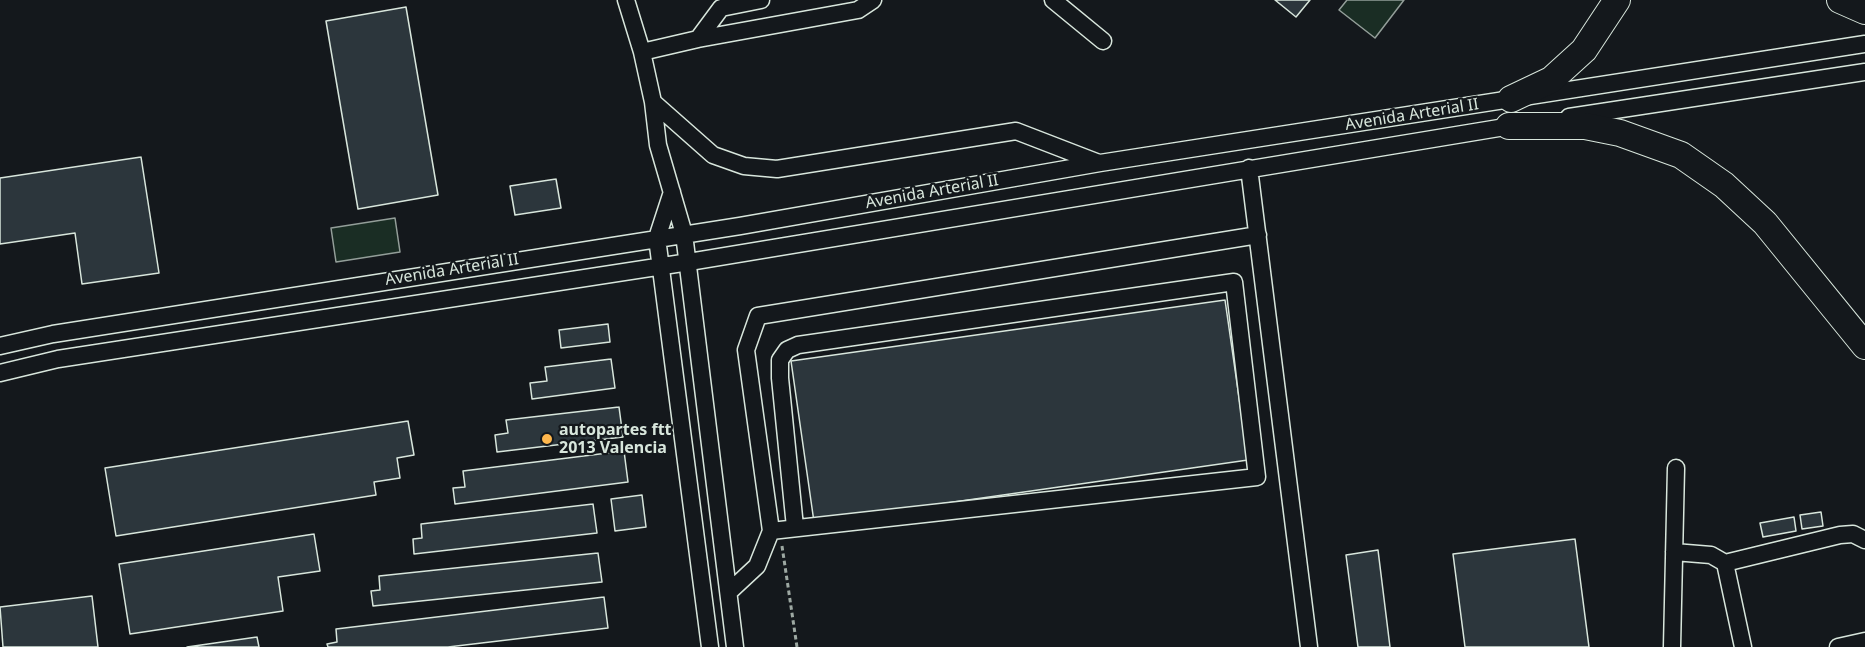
<!DOCTYPE html>
<html>
<head>
<meta charset="utf-8">
<style>
	body { margin:0 }
	canvas { display:block; background:#14181c }
</style>
</head>
<body>
<canvas width="1865" height="647"></canvas>
<script>
const c = document.querySelector('canvas').getContext('2d');
c.lineJoin = 'round';
function fill(path, color) { c.fillStyle = color; c.fill(path, 'evenodd'); }
const shape = rows => new Path2D(rows.map(r => 'M' + r).join(''));
function strokePath(path, color, width, dash) { c.strokeStyle = color; c.lineWidth = width; c.lineCap = dash ? 'butt' : 'round'; c.setLineDash(dash || []); c.stroke(path); }
function label(font, color, halo, rows, align = 'center') {
  c.font = font + ' "Noto Sans",sans-serif'; c.lineWidth = 4.5; c.setLineDash([]); c.textBaseline = 'middle'; c.strokeStyle = halo; c.fillStyle = color; for (const [text, x, y, turn = 0] of rows) {
    c.save(); c.translate(x, y); c.rotate((+turn || 0) * Math.PI / 180); c.textAlign = isNaN(turn) ? turn : align; if (halo) c.strokeText(text, 0, 0); c.fillText(text, 0, 0); c.restore();
  }
}
const green = shape([
	[1347,0,1404,0,1375,38,1339,10,1347,0],
	[395,218,400,252,336,262,331,228,395,218]
]);
fill(green, '#1a2d24');
strokePath(green, '#939e99', 1.5);
const building = shape([
	[1275,0,1310,0,1296,17,1275,0],
	[406,7,438,195,358,209,326,21,406,7],
	[141,157,159,273,82,284,75,233,0,244,0,178,141,157],
	[556,179,561,208,515,215,510,186,556,179],
	[1225,300,1248,460,814,522,791,361,1225,300],
	[608,324,610,342,561,348,559,330,608,324],
	[611,359,615,388,532,399,530,383,547,381,545,367,611,359],
	[619,407,623,437,497,452,495,435,508,433,506,420,619,407],
	[408,421,414,455,397,458,400,478,374,482,376,495,116,536,105,468,408,421],
	[624,451,628,482,455,504,453,488,465,487,463,471,624,451],
	[642,495,646,527,615,531,611,499,642,495],
	[593,504,597,533,414,554,413,539,422,538,421,524,593,504],
	[1821,512,1823,526,1802,529,1800,515,1821,512],
	[1794,517,1796,531,1763,537,1760,523,1794,517],
	[314,534,320,571,278,577,283,611,130,634,119,564,314,534],
	[1575,539,1589,647,1465,647,1453,554,1575,539],
	[1378,550,1390,647,1358,647,1346,555,1378,550],
	[598,553,602,582,373,606,371,591,380,590,379,576,598,553],
	[92,596,98,647,3,647,0,607,92,596],
	[604,597,608,628,448,647,328,647,327,644,337,642,336,629,604,597],
	[257,637,259,647,187,647,257,637]
]);
fill(building, '#2c363c');
strokePath(building, '#d8e6dc', 1.5);
const minor = shape([
	[626,0,642,52,653,102,658,145,684,234,735,647],
	[1053,0,1103,41],
	[698,39,858,10,873,0],
	[642,52,698,39,721,8,761,0],
	[653,102,713,155,744,166,777,169,1016,131,1099,163],
	[1569,117,1865,72],
	[1249,168,1309,647],
	[672,192,657,238,710,647],
	[0,346,53,334,740,226,1100,163,1865,44],
	[0,373,58,359,689,262,1517,125],
	[771,531,1257,477,1234,282,798,345,787,350,780,360,780,378,795,527],
	[1674,552,1711,555,1725,563,1743,647],
	[1725,563,1840,535,1853,534,1865,540],
	[729,592,757,566,771,531,746,350,758,316,1258,235],
	[1672,647,1676,468],
	[1838,647,1865,641]
]);
const highway = shape([
	[1840,0,1865,11],
	[1511,99,1551,80,1584,50,1617,0],
	[1509,126,1585,126,1620,133,1681,155,1724,185,1765,223,1865,346]
]);
strokePath(minor, '#d8e6dc', 19);
strokePath(highway, '#d8e6dc', 28);
strokePath(shape([
	[782,546,797,647]
]), '#9da8a2', 3, [4.5, 3]);
strokePath(minor, '#14181c', 16);
strokePath(highway, '#14181c', 26);
for (const [x, y, r, color] of [
	[547,439,6,"#ffb74d"]
]) { const dot = new Path2D(); dot.arc(x, y, r, 0, 2 * Math.PI); c.fillStyle = color; c.fill(dot); strokePath(dot, '#14181c', 2); }
label('16px', '#d8e6dc', '#14181c', [
	["Avenida Arterial II",1412,115,-9],
	["Avenida Arterial II",932,192,-10],
	["Avenida Arterial II",452,270,-9]
]);
label('bold 16px', '#d8e6dc', '#14181c', [
	["autopartes ftt",559,430],
	["2013 Valencia",559,448]
], 'left');
</script>
</body>
</html>
